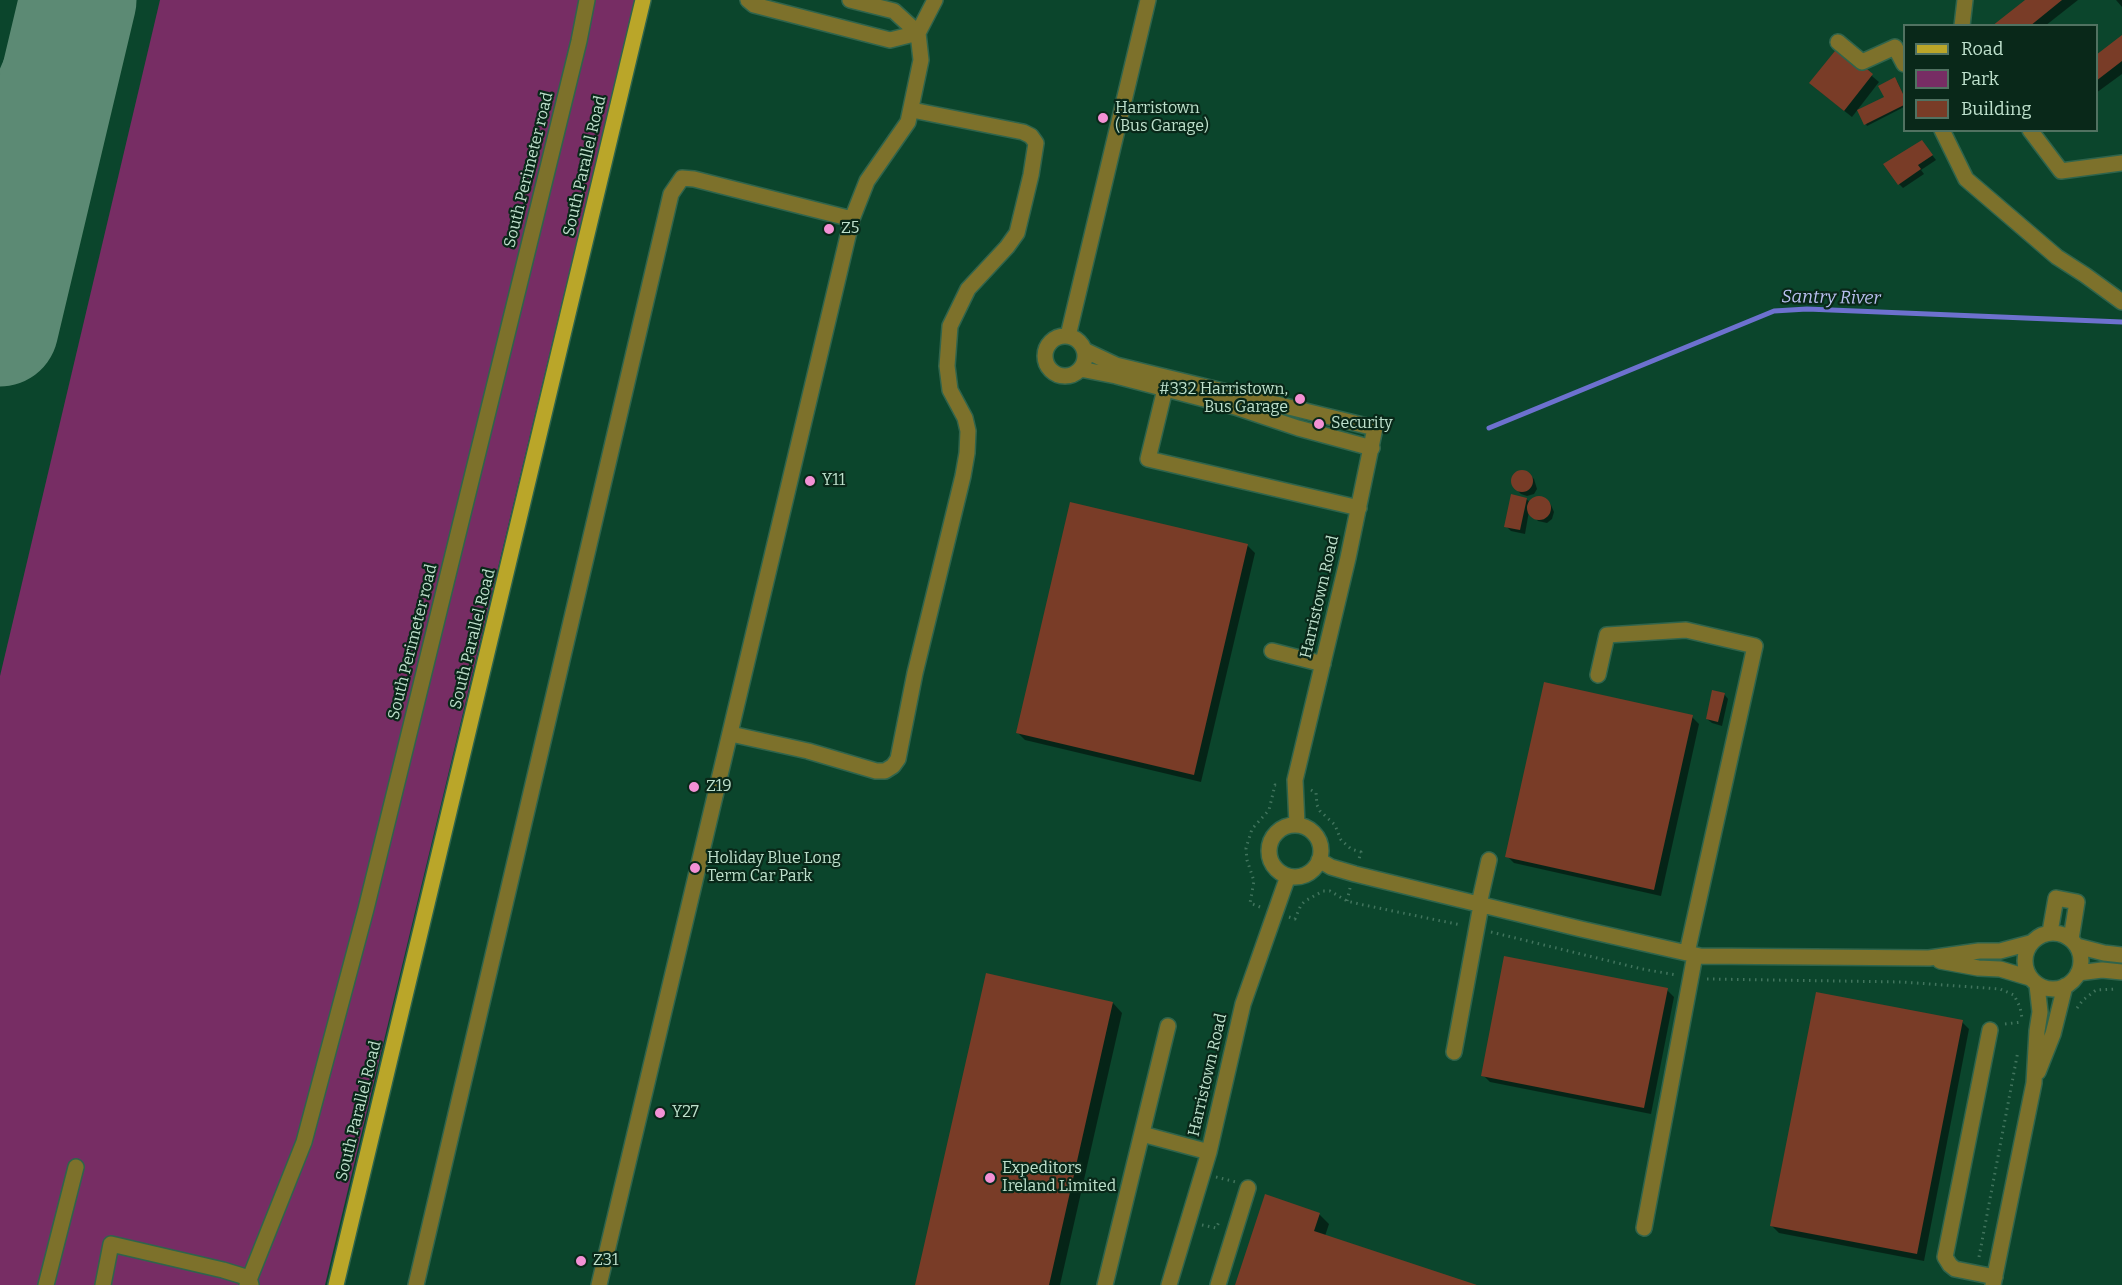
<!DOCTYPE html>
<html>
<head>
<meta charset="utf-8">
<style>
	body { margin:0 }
	#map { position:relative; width:2122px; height:1285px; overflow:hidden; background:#0b452c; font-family:Bitter,serif }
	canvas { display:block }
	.legend { position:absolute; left:1903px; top:24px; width:195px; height:108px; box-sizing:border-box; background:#092819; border:2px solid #517261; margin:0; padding:8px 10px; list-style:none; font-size:18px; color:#bee0cc }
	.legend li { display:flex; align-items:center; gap:12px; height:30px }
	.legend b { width:30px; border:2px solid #517261 }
</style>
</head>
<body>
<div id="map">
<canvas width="2122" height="1285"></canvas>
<ul class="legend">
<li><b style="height:8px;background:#baa629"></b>Road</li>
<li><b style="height:16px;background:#772d64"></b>Park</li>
<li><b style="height:16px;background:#793c27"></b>Building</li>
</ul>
</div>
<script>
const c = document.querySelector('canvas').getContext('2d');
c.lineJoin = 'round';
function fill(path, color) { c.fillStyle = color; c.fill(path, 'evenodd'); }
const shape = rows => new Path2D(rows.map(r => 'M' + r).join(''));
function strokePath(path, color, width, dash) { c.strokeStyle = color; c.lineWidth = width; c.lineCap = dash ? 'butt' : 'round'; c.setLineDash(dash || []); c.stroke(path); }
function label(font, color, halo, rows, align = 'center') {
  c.font = font + ' Bitter,serif'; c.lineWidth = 4.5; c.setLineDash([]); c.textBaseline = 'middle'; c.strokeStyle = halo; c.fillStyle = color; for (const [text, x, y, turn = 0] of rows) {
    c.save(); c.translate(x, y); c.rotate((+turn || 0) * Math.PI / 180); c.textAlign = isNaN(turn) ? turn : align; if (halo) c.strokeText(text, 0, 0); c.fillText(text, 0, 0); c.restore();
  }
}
fill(shape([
	[160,0,635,0,325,1285,0,1285,0,676]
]), '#772d64');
fill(shape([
	[2027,0,2078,0,2045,26,1994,26],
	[2116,0,2122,0,2122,7],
	[2122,37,2122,74,2096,93,2096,57],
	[1839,48,1879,82,1852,117,1818,90],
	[1897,81,1904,96,1904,107,1867,126,1866,124],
	[1922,142,1936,160,1921,170,1924,174,1903,188,1899,184],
	[1316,421,1325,423,1327,424,1326,429,1315,426],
	[1520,471,1529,474,1534,479,1537,489,1534,494,1527,496,1521,494,1516,489,1512,480,1515,474],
	[1536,498,1546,501,1551,505,1554,512,1552,519,1547,523,1538,521,1529,511,1525,534,1511,531,1506,526,1526,499,1530,502],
	[1072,504,1248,546,1255,553,1201,782,1025,740,1018,733],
	[1724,694,1728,699,1722,726,1712,723,1707,719],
	[1692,717,1699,724,1661,896,1514,863,1507,856],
	[1667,990,1674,997,1651,1114,1490,1082,1483,1075],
	[1113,1003,1122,1013,1060,1285,916,1285],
	[1962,1022,1969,1029,1924,1261,1779,1233,1772,1226],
	[1319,1214,1329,1224,1325,1236,1474,1285,1237,1285]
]), '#0007');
strokePath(shape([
	[1489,428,1774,311,1807,309,2122,322]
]), '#6d71cf', 5);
strokePath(shape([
	[0,118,21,78,55,0]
]), '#5c8a74', 46);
strokePath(shape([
	[0,328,78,0]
]), '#5c8a74', 117);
fill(shape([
	[2025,0,2062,0,2030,26,1992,26],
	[2122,35,2122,61,2096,81,2096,55],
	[1839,46,1873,74,1844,111,1809,83],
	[1895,77,1904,96,1904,105,1864,125,1857,110,1884,97,1878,86],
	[1922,140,1933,155,1918,165,1921,169,1898,185,1883,164],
	'1511 481a11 11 0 1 1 22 0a11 11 0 1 1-22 0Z',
	[1511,494,1527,498,1520,530,1504,527],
	'1527 508a12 12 0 1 1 24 0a12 12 0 1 1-24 0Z',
	[1070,502,1248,544,1194,775,1016,733],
	[1544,682,1693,715,1654,890,1505,857],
	[1712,690,1725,693,1718,722,1706,719],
	[1504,956,1668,988,1644,1108,1481,1076],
	[986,973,1113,1002,1049,1285,915,1285],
	[1816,992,1963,1020,1917,1254,1770,1226],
	[1265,1194,1320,1213,1314,1231,1477,1285,1235,1285]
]), '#793c27');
const minor = shape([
	[748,0,754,5,890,40,918,33],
	[850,0,894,11,918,33],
	[1962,26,1965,0],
	[1838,42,1862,62,1895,47,1904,64],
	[1942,130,1966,179,2057,257,2085,275,2122,302],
	[2030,130,2061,171,2122,163],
	'1045 356a20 20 0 1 1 40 0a20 20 0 1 1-40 0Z',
	[1068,336,1148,0],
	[1084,350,1116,365,1375,428,1348,558,1295,780,1297,825],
	[1080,369,1116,376,1235,407,1298,428,1372,448],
	[1165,389,1148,459,1359,508],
	[1272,651,1323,664],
	[1598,675,1607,635,1686,630,1755,646,1687,953],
	[731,734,808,751,876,771,885,771,893,766,898,759,915,673,963,476,967,453,968,431,965,418,950,390,947,366,950,326,968,289,1007,247,1017,233,1031,175,1036,143,1031,136,1023,132,912,110],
	'1269 851a26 26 0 1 1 52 0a26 26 0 1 1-52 0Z',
	[1319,860,1331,867,1355,874,1581,929,1700,956,1929,958,1979,951,2000,951,2030,943],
	[1479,904,1489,860],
	[2050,932,2056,898,2077,902,2071,939],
	'2025 961a28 28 0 1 1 56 0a28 28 0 1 1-56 0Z',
	[2077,946,2104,953,2122,955],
	[1940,961,1978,968,2000,969,2030,978],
	[2078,973,2102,970,2122,972],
	[1990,1030,1945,1257,1950,1265,1955,1269,1995,1277],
	[1454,1052,1481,905],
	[2038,1072,2053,1034,2065,986],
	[1142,1134,1209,1152],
	[1644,1228,1695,955],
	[46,1285,76,1167],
	[103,1285,111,1244,223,1270,249,1278,251,1285],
	[247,1285,304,1142,366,909,579,41,587,0],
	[416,1285,671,194,682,178,694,179,852,219],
	[599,1285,852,219,867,181,908,122,921,60,918,33,935,0],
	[1105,1285,1168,1026],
	[1169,1285,1209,1152,1243,1004,1288,876],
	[1218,1285,1248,1188],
	[1993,1285,2034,1083,2037,1031,2040,1012,2037,985]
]);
const major = shape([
	[336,1285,643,0]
]);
strokePath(minor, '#2f644c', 18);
strokePath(major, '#2f644c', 18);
strokePath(shape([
	[1311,790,1316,793,1317,805,1320,811,1335,825,1341,840,1351,849,1361,852,1359,859],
	[1347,901,1350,888],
	[1260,907,1250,903,1254,881,1247,860,1246,848,1252,829,1269,810,1275,785,1280,786],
	[1289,917,1295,919,1301,905,1305,901,1323,891,1330,891,1347,901,1359,904,1461,925],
	[1491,932,1642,969,1677,975],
	[1707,979,1902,982,2000,989,2014,995,2020,1007,2022,1018],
	[2077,1008,2083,1000,2096,990,2116,989],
	[2005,1024,2022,1022],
	[1216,1177,1236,1182],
	[1202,1225,1216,1228,1219,1222],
	[1979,1257,2018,1051]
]), '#41745d', 3, [1.5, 4.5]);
strokePath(minor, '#7d712b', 15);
strokePath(major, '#baa629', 15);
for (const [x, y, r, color] of [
	[1103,118,6,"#f391d5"],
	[829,229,6,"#f391d5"],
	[1300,399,6,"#f391d5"],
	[1319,424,6,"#f391d5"],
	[810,481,6,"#f391d5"],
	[694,787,6,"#f391d5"],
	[695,868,6,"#f391d5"],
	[660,1113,6,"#f391d5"],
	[990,1178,6,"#f391d5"],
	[581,1261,6,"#f391d5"]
]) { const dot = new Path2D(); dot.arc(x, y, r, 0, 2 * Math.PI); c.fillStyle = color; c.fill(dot); strokePath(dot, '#092819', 2); }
label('16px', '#bee0cc', '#092819', [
	["Harristown",1115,109],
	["(Bus Garage)",1115,127],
	["Z5",841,229],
	["#332 Harristown,",1288,390,"right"],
	["Bus Garage",1288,408,"right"],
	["Security",1331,424],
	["Y11",822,481],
	["Z19",706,787],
	["Holiday Blue Long",707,859],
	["Term Car Park",707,877],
	["Y27",672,1113],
	["Expeditors",1002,1169],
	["Ireland Limited",1002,1187],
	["Z31",593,1261]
], 'left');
label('16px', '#bee0cc', '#092819', [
	["South Parallel Road",585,166,-77],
	["South Perimeter road",529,170,-76],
	["Harristown Road",1320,597,-77],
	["South Parallel Road",473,639,-76],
	["South Perimeter road",413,642,-76],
	["Harristown Road",1208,1075,-77],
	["South Parallel Road",359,1111,-76]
]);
label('italic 18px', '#b9bfef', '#092819', [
	["Santry River",1831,298,1]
]);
</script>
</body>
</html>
